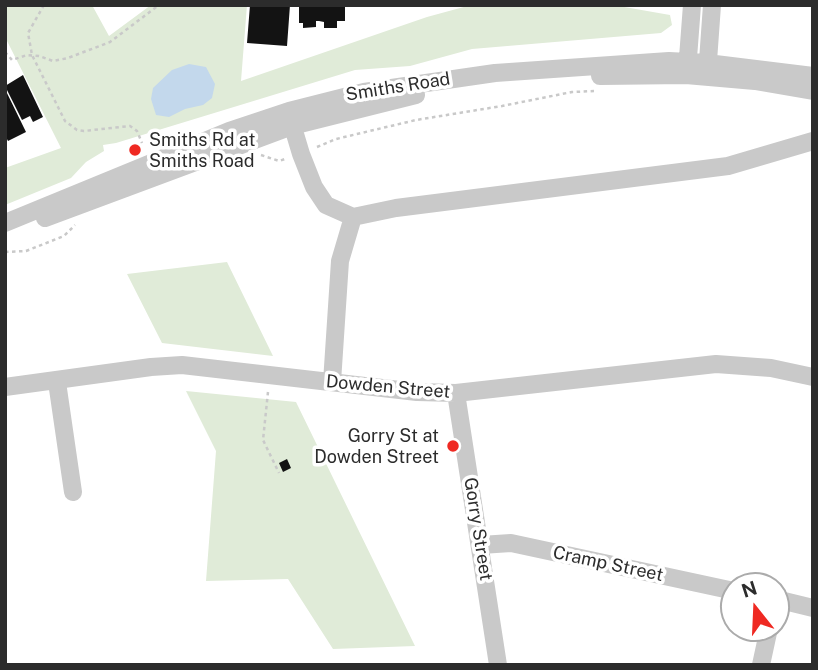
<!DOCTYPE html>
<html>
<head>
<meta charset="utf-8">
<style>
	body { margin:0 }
	#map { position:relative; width:818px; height:670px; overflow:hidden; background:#fff; font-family:"Public Sans",sans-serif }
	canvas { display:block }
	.frame { position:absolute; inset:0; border:7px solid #2c2c2c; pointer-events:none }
	.north { position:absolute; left:720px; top:572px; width:70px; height:70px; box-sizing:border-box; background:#fff; border:2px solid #ababab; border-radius:50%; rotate:342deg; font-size:19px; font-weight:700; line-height:28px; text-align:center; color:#2c2c2c }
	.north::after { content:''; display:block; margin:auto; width:24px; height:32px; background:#ef2922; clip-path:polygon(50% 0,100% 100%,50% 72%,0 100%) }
</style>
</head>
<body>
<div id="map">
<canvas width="818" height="670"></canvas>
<div class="frame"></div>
<div class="north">N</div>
</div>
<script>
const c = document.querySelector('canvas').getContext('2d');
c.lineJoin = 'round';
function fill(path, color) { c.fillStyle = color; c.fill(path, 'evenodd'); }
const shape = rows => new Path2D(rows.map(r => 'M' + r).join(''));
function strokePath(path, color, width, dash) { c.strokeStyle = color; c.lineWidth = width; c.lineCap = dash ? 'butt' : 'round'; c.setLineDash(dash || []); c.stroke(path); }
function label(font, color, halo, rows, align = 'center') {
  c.font = font + ' "Public Sans",sans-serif'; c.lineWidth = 7; c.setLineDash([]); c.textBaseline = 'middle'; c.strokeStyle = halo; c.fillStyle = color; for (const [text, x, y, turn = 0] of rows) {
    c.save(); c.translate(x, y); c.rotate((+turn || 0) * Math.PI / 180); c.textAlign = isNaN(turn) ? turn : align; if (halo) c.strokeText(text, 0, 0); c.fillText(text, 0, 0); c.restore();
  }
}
fill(shape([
	[5,5,92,5,109,36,151,5,247,5,241,81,427,17,471,5,613,5,670,15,672,25,661,33,472,49,410,66,355,70,116,143,103,145,104,151,86,162,71,178,5,205,5,168,61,148,5,37],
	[227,262,273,356,162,343,127,274],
	[186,391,296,402,415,646,333,649,288,579,206,581,216,451]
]), '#e0ebd8');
fill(shape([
	[189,64,206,67,215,84,212,98,203,105,185,109,169,117,156,115,151,99,153,88,172,70]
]), '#c3d8ec');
fill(shape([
	[250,5,290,5,287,46,247,43],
	[299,5,345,5,345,21,337,21,337,28,324,28,324,22,319,21,316,21,316,27,303,28,303,23,299,23],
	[23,75,43,117,33,122,30,116,22,120,5,86],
	[5,89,26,132,8,141,5,135],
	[287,459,291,468,283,472,279,463]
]), '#131313');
strokePath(shape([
	[44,5,28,33,32,55,65,121,77,130,84,131,130,126,137,131,142,143],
	[5,52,12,60,27,55,39,56,53,61,68,58,110,42,159,5],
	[317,147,336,139,416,120,502,106,572,92,594,91],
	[261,155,279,161,285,159],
	[5,252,26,251,64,236,75,225],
	[268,392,263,440,279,473]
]), '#c9c9c9', 2.5, [3.5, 3.5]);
strokePath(shape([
	[687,71,692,5],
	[707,75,712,5],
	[600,76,686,75,755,81,813,91],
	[289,114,301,154,314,187,326,205,353,217,396,208,728,166,813,141],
	[45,218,292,126,416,95],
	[5,223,229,131,289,111,364,92,495,73,669,61,707,63,813,76],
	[57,382,73,492],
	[332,382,340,261,353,217],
	[5,387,151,367,182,365,417,392,456,393,716,364,771,368,813,377],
	[456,393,498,665],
	[481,545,511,543,734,591],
	[776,599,813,608],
	[761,665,769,628]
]), '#c9c9c9', 18);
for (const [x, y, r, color] of [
	[135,150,7,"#ef2922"],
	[453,446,7,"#ef2922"]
]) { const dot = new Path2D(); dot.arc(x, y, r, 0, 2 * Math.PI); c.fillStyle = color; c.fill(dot); strokePath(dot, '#fff', 2.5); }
label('18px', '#2c2c2c', '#fff', [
	["Smiths Road",398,87,-9],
	["Dowden Street",388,387,5],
	["Gorry Street",478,529,81],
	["Cramp Street",608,564,12]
]);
label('18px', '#2c2c2c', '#fff', [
	["Smiths Rd at",149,140],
	["Smiths Road",149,161],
	["Gorry St at",439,436,"right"],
	["Dowden Street",439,457,"right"]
], 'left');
</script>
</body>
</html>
